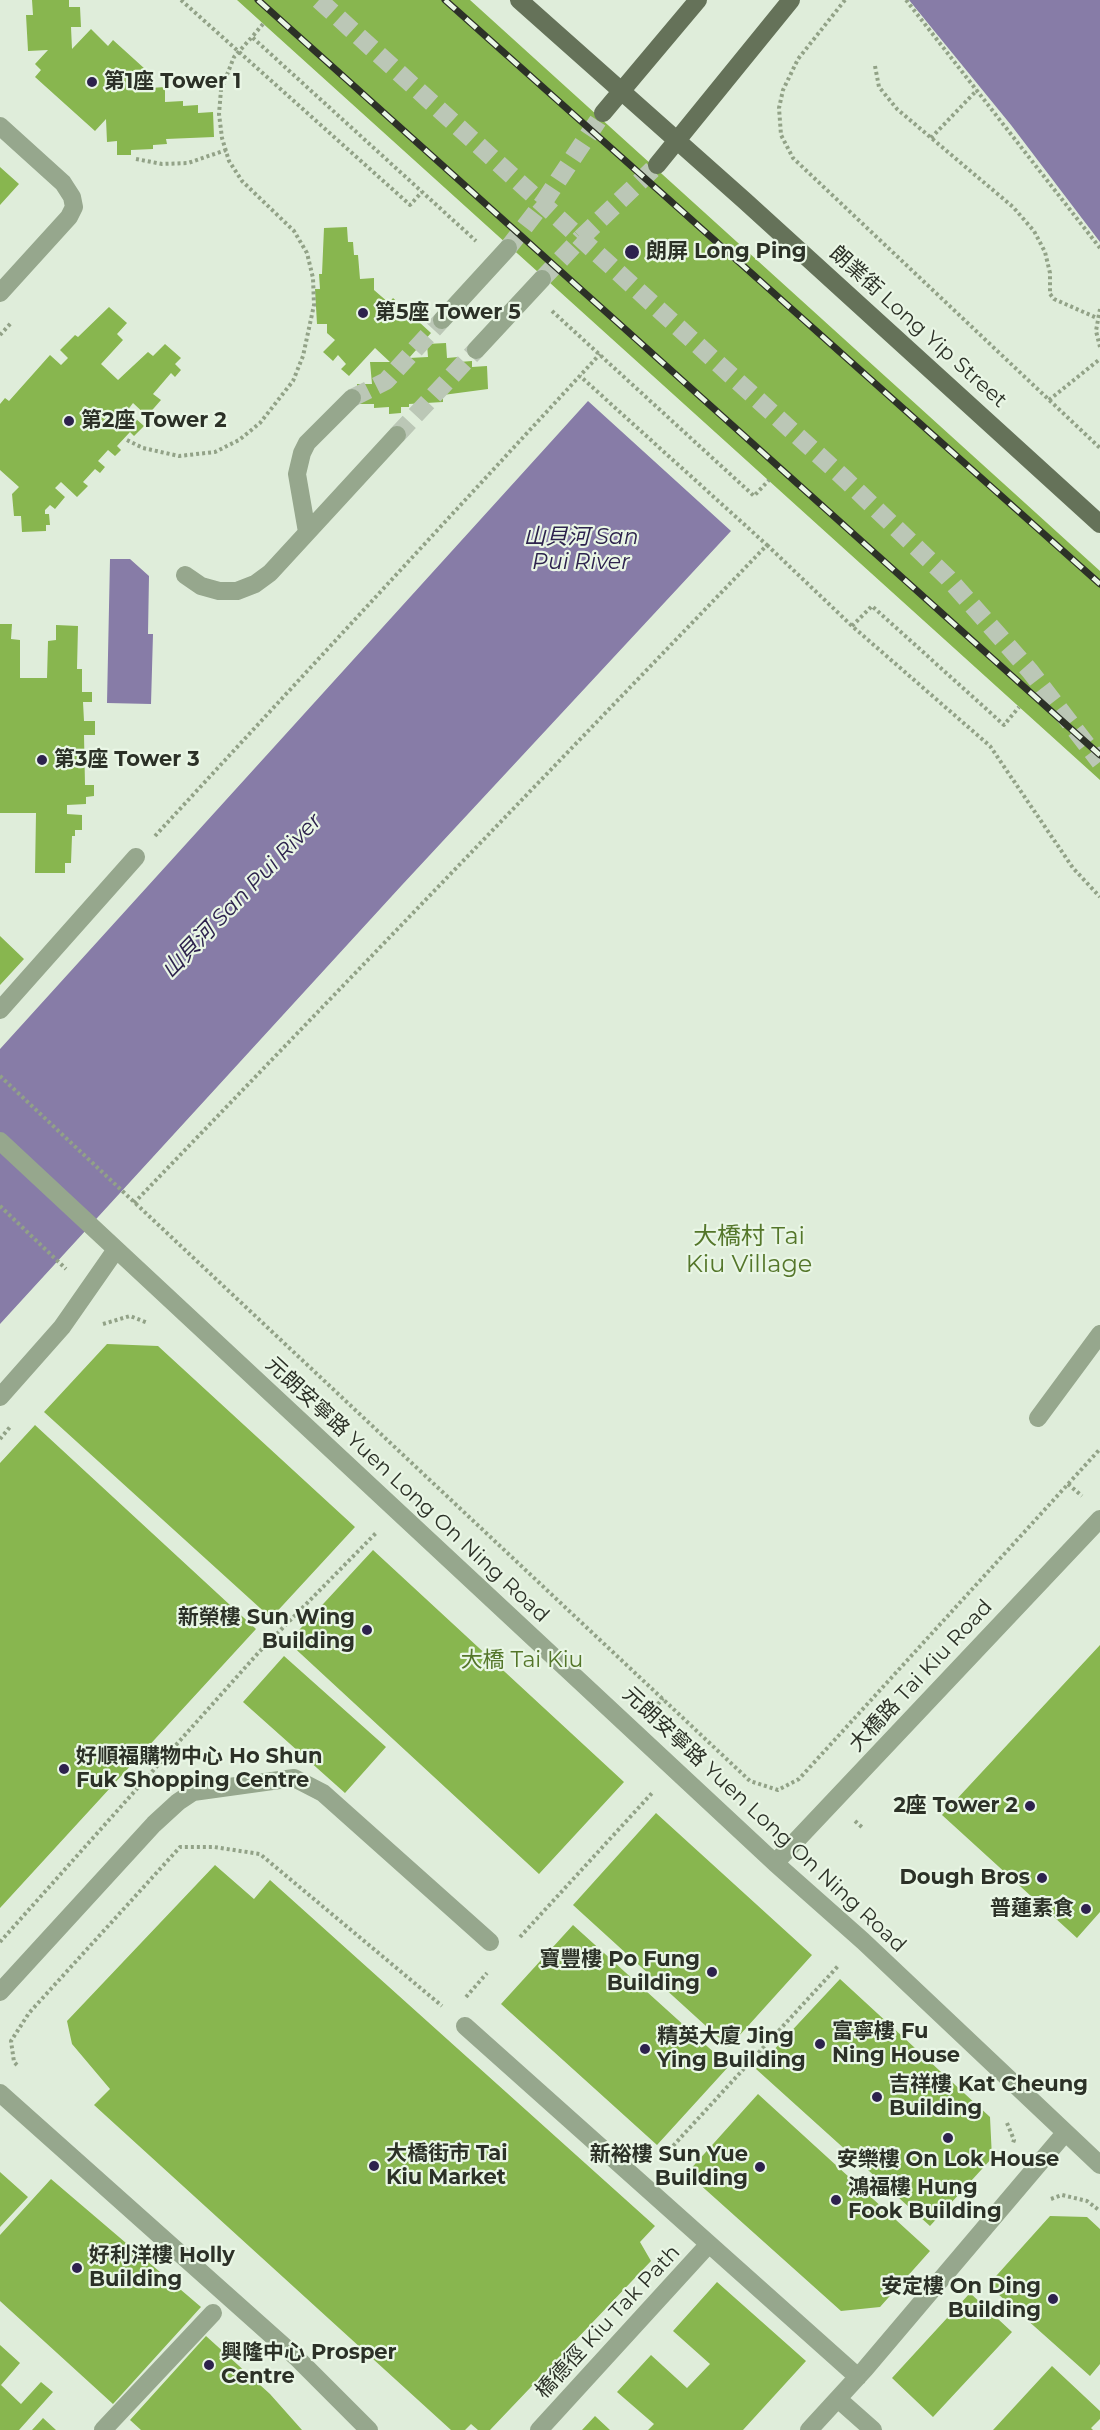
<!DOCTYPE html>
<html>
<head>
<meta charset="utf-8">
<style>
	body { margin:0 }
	canvas { display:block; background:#dfedda }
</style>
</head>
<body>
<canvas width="1100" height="2430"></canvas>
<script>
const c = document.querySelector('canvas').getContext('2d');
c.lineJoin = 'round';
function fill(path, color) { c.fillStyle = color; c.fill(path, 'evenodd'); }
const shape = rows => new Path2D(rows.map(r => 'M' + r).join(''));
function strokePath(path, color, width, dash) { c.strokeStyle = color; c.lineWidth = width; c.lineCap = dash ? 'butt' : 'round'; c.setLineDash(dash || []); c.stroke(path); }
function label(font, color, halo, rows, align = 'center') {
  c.font = font + ' Montserrat,"Noto Sans TC",sans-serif'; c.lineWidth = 4.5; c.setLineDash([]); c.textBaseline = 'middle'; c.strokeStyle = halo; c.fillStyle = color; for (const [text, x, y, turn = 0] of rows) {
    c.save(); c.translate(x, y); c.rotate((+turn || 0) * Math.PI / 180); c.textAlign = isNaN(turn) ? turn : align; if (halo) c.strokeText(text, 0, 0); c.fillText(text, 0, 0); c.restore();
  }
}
fill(shape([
	[909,0,1100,0,1100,242,1011,125],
	[588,401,731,531,402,885,0,1324,0,1049],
	[110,559,130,559,149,576,148,634,153,634,151,704,107,703]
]), '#877ca7');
fill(shape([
	[32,0,69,0,69,7,80,7,81,27,71,27,72,49,91,29,108,46,113,40,145,69,138,77,150,88,165,87,165,102,183,101,183,106,198,105,198,113,213,112,214,137,166,139,167,144,153,145,153,149,131,150,131,155,117,155,117,141,107,142,106,119,95,131,35,77,41,70,35,64,48,50,28,51,26,15,33,15],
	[237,0,470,0,1100,571,1100,780],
	[0,167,19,184,0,205],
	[347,227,348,242,353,242,354,255,358,255,360,279,374,278,374,290,389,303,393,298,431,333,409,358,428,357,427,344,446,343,447,358,458,357,459,362,472,361,472,367,487,366,488,389,443,395,443,402,409,404,409,407,401,407,401,413,389,414,389,407,374,408,374,404,358,404,357,384,372,384,370,362,390,362,375,348,349,376,341,369,346,364,338,355,333,361,323,352,335,340,327,333,327,324,317,324,315,289,320,289,319,274,322,274,324,228],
	[109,307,127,323,117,334,123,340,101,364,118,380,148,352,153,356,165,344,181,358,175,364,181,370,175,377,171,373,153,394,161,400,147,416,133,403,127,411,144,426,134,436,130,432,117,446,121,450,115,456,108,450,98,461,105,467,100,473,95,469,83,482,88,486,77,497,61,482,55,488,65,497,55,509,50,505,45,510,45,514,49,514,50,525,46,525,46,531,22,532,21,516,14,516,12,494,19,487,0,470,0,404,5,398,9,401,50,355,61,365,68,358,60,350,75,335,78,337],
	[0,624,12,624,11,639,20,640,20,678,47,678,48,641,56,640,56,625,78,626,77,669,82,669,82,692,92,692,92,702,83,702,84,721,95,721,95,735,84,735,85,785,94,785,94,796,86,797,86,804,67,805,67,814,82,815,82,830,75,830,75,836,72,836,71,863,65,863,65,873,35,873,36,813,0,813],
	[0,936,24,959,0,985],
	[107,1344,158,1346,355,1527,271,1618,44,1412],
	[35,1425,256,1629,0,1908,0,1463],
	[373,1550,624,1782,539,1874,288,1642],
	[1100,1645,1100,1912,1077,1938,942,1815],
	[284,1656,386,1747,345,1793,243,1702],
	[656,1813,812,1955,729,2047,573,1905],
	[215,1865,254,1899,270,1880,655,2226,640,2242,651,2261,490,2430,478,2430,471,2424,465,2430,451,2430,94,2105,110,2089,72,2044,67,2021],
	[573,1925,729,2066,657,2145,501,2004],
	[840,1979,990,2117,992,2158,930,2226,756,2069],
	[758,2094,930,2251,880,2307,841,2311,687,2173],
	[0,2172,28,2197,0,2227],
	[51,2179,201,2307,113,2404,0,2301,0,2235],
	[1050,2216,1087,2217,1100,2229,1100,2364,1090,2376,988,2285],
	[717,2282,806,2361,743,2430,648,2430,654,2424,617,2392,651,2355,687,2388,710,2364,673,2331],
	[970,2293,1012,2332,933,2417,892,2378],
	[206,2336,270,2394,302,2430,141,2430,130,2420],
	[0,2345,20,2363,1,2385,21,2404,41,2382,53,2392,19,2430,0,2430],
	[1052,2366,1100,2411,1100,2419,1091,2428,1093,2430,993,2430],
	[595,2416,610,2430,582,2430],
	[43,2418,56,2430,32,2430]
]), '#88b64f');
strokePath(shape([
	[508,248,543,203],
	[542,279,581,238],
	[352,398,386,381,442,320],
	[397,435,476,350]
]), '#bbc7b6', 18, [18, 9]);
strokePath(shape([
	[319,0,846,480,948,578,1030,671,1100,762],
	[543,203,603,113],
	[581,238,657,165]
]), '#bbc7b6', 18, [18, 9]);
strokePath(shape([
	[181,0,410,205,422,192],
	[845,0,798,59,783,90,779,108,781,135,793,158,1100,448],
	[906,0,1100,248],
	[263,24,252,37,476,241],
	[875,66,879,87,897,109,1013,207,1034,231,1045,252,1050,273,1050,294,1054,299,1097,318],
	[931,138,977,90],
	[136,159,162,164,188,163,226,150],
	[1100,309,1096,331,1100,347],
	[552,311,754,496,769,480],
	[0,335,12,322],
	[1049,400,1100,359],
	[127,440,143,448,179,456,215,452,239,440,260,423,293,381,303,356,314,305,313,278,307,253,294,231,242,181,229,161,222,138,219,114,221,90,234,57,252,37],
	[767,545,852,626,990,746,1073,868,1100,897],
	[852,626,872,606,1004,725,1019,707],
	[155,836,600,354],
	[0,1076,750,1781,778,1790,799,1779,1100,1449],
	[134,1203,767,545,580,376],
	[0,1206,66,1269],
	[103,1324,130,1316,148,1323],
	[0,1439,10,1427],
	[1068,1484,1082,1496],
	[654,1709,663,1698],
	[855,1821,863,1828],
	[520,1937,653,1792],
	[0,1942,259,1652,376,1533],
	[466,1997,487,1973],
	[17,2065,14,2062,11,2041,29,2013,180,1847,214,1847,260,1854,442,2006],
	[1007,2123,1014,2140,1013,2143],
	[661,2159,839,1965],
	[1051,2199,1062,2195,1087,2201,1100,2211]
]), '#92a287', 4, [3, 3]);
strokePath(shape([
	[0,126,63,183,72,197,74,207,69,217,0,293],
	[442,320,508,248],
	[476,350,542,279],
	[307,532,297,474,302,453,307,443,352,398],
	[185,575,201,586,219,591,237,591,255,584,270,573,397,435],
	[0,1010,136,857],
	[0,1141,775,1863,863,1941,1100,2165],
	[0,1397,62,1327,115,1251],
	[1038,1418,1100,1334],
	[775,1863,1100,1519],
	[0,1992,154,1824,178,1802,193,1792,294,1778,323,1793,490,1942],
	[465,2026,858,2377],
	[0,2093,296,2357,369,2430],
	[838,2399,873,2430],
	[103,2430,213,2313],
	[539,2430,709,2244],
	[809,2430,865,2369,1065,2133]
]), '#96a78d', 18);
strokePath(shape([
	[519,0,745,201,1100,524],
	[603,113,698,0],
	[657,165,791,0]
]), '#657259', 18);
const rail = shape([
	[258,0,1100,755],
	[445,0,1100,584]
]);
strokePath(rail, '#2c3127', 7);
strokePath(rail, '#e9f6e5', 4.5, [14]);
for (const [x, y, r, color] of [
	[92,82,6,"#2d224d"],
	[632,252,8,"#2d224d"],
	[363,313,6,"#2d224d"],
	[69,421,6,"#2d224d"],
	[42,760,6,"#2d224d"],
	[367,1630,6,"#2d224d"],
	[64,1769,6,"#2d224d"],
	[1030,1806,6,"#2d224d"],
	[1042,1878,6,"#2d224d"],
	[1086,1909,6,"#2d224d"],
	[712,1972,6,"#2d224d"],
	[820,2044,6,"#2d224d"],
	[645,2049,6,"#2d224d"],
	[877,2097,6,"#2d224d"],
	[948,2138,6,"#2d224d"],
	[374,2166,6,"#2d224d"],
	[760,2167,6,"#2d224d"],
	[836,2200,6,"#2d224d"],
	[77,2268,6,"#2d224d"],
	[1053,2299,6,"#2d224d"],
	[209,2365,6,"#2d224d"]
]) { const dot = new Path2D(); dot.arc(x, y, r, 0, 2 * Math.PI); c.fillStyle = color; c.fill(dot); strokePath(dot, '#e9f6e5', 2); }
label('bold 21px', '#2c3127', '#e9f6e5', [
	["第1座 Tower 1",104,82],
	["朗屏 Long Ping",646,252],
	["第5座 Tower 5",375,313],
	["第2座 Tower 2",81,421],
	["第3座 Tower 3",54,760],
	["新榮樓 Sun Wing",355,1618,"right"],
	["Building",355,1642,"right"],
	["好順福購物中心 Ho Shun",76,1757],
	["Fuk Shopping Centre",76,1781],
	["2座 Tower 2",1018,1806,"right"],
	["Dough Bros",1030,1878,"right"],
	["普蓮素食",1074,1909,"right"],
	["寶豐樓 Po Fung",700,1960,"right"],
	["Building",700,1984,"right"],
	["富寧樓 Fu",832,2032],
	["Ning House",832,2056],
	["精英大廈 Jing",657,2037],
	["Ying Building",657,2061],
	["吉祥樓 Kat Cheung",889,2085],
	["Building",889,2109],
	["大橋街市 Tai",386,2154],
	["Kiu Market",386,2178],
	["新裕樓 Sun Yue",748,2155,"right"],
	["Building",748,2179,"right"],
	["安樂樓 On Lok House",948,2160,"center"],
	["鴻福樓 Hung",848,2188],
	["Fook Building",848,2212],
	["好利洋樓 Holly",89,2256],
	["Building",89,2280],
	["安定樓 On Ding",1041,2287,"right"],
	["Building",1041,2311,"right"],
	["興隆中心 Prosper",221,2353],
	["Centre",221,2377]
], 'left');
label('21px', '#2c3127', '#e9f6e5', [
	["朗業街 Long Yip Street",918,327,42],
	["元朗安寧路 Yuen Long On Ning Road",407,1490,43],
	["大橋路 Tai Kiu Road",921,1676,-47],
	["元朗安寧路 Yuen Long On Ning Road",764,1820,43],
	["橋德徑 Kiu Tak Path",608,2322,-47]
]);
label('italic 22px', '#2d224d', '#e9f6e5', [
	["山貝河 San",581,538],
	["Pui River",581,563],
	["山貝河 San Pui River",242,896,-46]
]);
label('22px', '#54762a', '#e9f6e5', [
	["大橋 Tai Kiu",522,1661]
]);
label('24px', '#54762a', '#e9f6e5', [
	["大橋村 Tai",749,1237],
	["Kiu Village",749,1265]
]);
</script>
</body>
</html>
